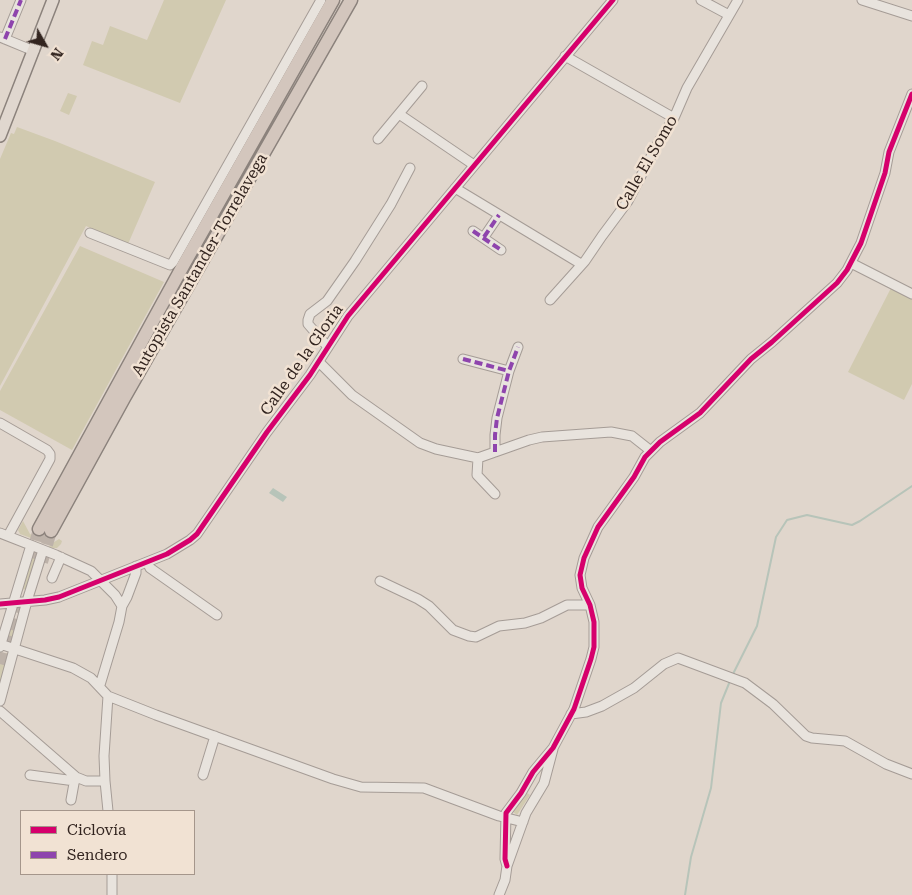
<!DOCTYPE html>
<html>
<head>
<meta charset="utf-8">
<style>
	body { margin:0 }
	#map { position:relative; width:912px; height:895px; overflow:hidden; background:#e0d6cc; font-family:"Roboto Serif",serif }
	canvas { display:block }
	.legend { position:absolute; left:20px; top:810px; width:175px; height:65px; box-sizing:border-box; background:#f1e2d3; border:1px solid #a5968b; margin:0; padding:6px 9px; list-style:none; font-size:15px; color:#32241f }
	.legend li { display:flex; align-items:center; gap:10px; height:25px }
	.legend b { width:25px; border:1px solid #a5968b }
	.north { position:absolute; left:20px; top:20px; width:50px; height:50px; -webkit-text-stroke:4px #f1e2d3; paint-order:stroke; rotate:128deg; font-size:14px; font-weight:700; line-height:20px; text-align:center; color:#32241f }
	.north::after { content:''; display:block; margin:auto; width:18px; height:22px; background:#32241f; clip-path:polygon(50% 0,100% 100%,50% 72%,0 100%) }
</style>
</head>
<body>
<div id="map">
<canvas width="912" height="895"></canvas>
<ul class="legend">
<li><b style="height:6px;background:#d6006c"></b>Ciclovía</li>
<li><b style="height:6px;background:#8e44ad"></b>Sendero</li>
</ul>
<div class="north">N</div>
</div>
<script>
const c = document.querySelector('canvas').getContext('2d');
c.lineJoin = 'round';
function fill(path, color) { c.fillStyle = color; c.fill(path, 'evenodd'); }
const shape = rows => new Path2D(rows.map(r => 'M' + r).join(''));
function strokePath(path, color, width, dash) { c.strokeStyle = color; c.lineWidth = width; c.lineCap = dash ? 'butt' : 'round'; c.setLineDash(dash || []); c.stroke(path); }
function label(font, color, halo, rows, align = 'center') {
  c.font = font + ' "Roboto Serif",serif'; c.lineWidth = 5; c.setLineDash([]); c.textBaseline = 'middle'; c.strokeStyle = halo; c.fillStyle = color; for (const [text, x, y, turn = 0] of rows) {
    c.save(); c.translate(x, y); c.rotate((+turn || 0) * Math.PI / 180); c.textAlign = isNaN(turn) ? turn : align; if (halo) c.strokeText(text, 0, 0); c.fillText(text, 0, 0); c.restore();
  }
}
fill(shape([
	[164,0,226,0,180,103,83,65,92,41,103,45,110,26,147,40],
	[68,93,77,96,69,115,60,111],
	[17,127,55,141,155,182,128,244,86,226,0,386,0,159,11,133,14,134],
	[80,246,164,282,72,450,0,410,0,391],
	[891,288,912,299,912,384,904,400,848,372],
	[23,521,30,534,51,544,59,539,62,541,61,544,57,548,52,548,49,547,50,545,20,534,18,530],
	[34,551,38,553,27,589,18,590],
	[10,620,18,623,11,642,7,641,6,638],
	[6,653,9,654,0,695,0,661,2,655],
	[527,793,530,795,517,815,512,811]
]), '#d1cab0');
fill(shape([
	[273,488,287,497,283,502,269,493]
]), '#b7c4b9');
strokePath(shape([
	[732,676,757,626,776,537,787,520,807,515,852,525,860,521,912,486],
	[685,895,691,857,711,788,721,703,730,681]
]), '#b7c4b9', 2);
strokePath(shape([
	[31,558,39,529],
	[42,562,51,531],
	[0,664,17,606]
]), '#bdb2a9', 12, [12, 6]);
const minor = shape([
	[701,0,729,15],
	[862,0,912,16],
	[0,37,34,51],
	[5,39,21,0],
	[565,56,674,118],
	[399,114,474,165],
	[378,139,422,86],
	[455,188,581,264],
	[473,231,501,250],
	[90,233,170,265,173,262,321,0],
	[484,237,499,215],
	[851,263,912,294],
	[550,300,585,261,602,236,628,201,658,143,674,118,687,88,738,0],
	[328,347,308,324,308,320,310,314,327,301,355,261,391,204,410,168],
	[463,359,509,371],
	[319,362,352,395,420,443,436,449,478,458,529,440,542,437,611,432,632,436,651,451],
	[0,423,47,450,50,454,50,459,8,536],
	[495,452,495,435,497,418,509,371,518,347],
	[478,458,477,475,495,494],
	[0,533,56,555,91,571,115,595,122,606],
	[147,562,150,568,217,615],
	[52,578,61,557],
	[380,581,418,599,429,606,453,630,469,636,476,637,499,626,525,623,541,618,567,605,590,605],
	[0,604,45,600,59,597,167,554,190,540,197,534,267,432,310,375,348,316,613,0],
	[0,644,73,668,91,678,108,696,156,715,333,779,361,787,424,788,499,816,523,822],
	[0,647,31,545],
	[100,685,119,622,122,606,127,597,136,573,136,566],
	[0,701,27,601,43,550],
	[0,711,76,777,86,781,105,781],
	[571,714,586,712,602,706,634,688,664,664,678,658,745,683,773,704,806,736,812,738,845,741,886,764,912,774],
	[30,775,75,781],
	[203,775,215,736],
	[71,800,75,778],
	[108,811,105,781,104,756,108,696],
	[507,866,505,859,506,813,521,793,533,772,553,748,574,709,591,659,594,647,594,622,590,605,582,588,580,575,584,558,598,527,634,477,645,457,660,442,700,413,751,359,772,342,837,283,847,270,861,243,885,173,889,152,912,94],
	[112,874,112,895],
	[499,895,505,880,507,866,526,813,544,783,553,749]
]);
const major = shape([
	[0,136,53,0]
]);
const highway = shape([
	[39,529,184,264,333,0],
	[51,531,124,398,351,0]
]);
strokePath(minor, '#a59c96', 11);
strokePath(major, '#8b827c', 14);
strokePath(highway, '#8b827c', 15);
strokePath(minor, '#e8e3dd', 9);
strokePath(major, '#e0d7cf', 11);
strokePath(highway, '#d3c6bd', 12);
strokePath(shape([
	[5,39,21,0],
	[473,231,501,250],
	[484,237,499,215],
	[463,359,509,371],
	[495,452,495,435,497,418,509,371,518,347]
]), '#8e44ad', 4, [8, 4]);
strokePath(shape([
	[0,604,45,600,59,597,167,554,190,540,197,534,267,432,310,375,348,316,613,0],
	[507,866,505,859,506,813,521,793,533,772,553,748,574,709,591,659,594,647,594,622,590,605,582,588,580,575,584,558,598,527,634,477,645,457,660,442,700,413,751,359,772,342,837,283,847,270,861,243,885,173,889,152,912,94]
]), '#d6006c', 5);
label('16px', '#32241f', '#f1e2d3', [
	["Calle El Somo",647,163,-60],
	["Autopista Santander-Torrelavega",200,265,-60],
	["Calle de la Gloria",302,360,-55]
]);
</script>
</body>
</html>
